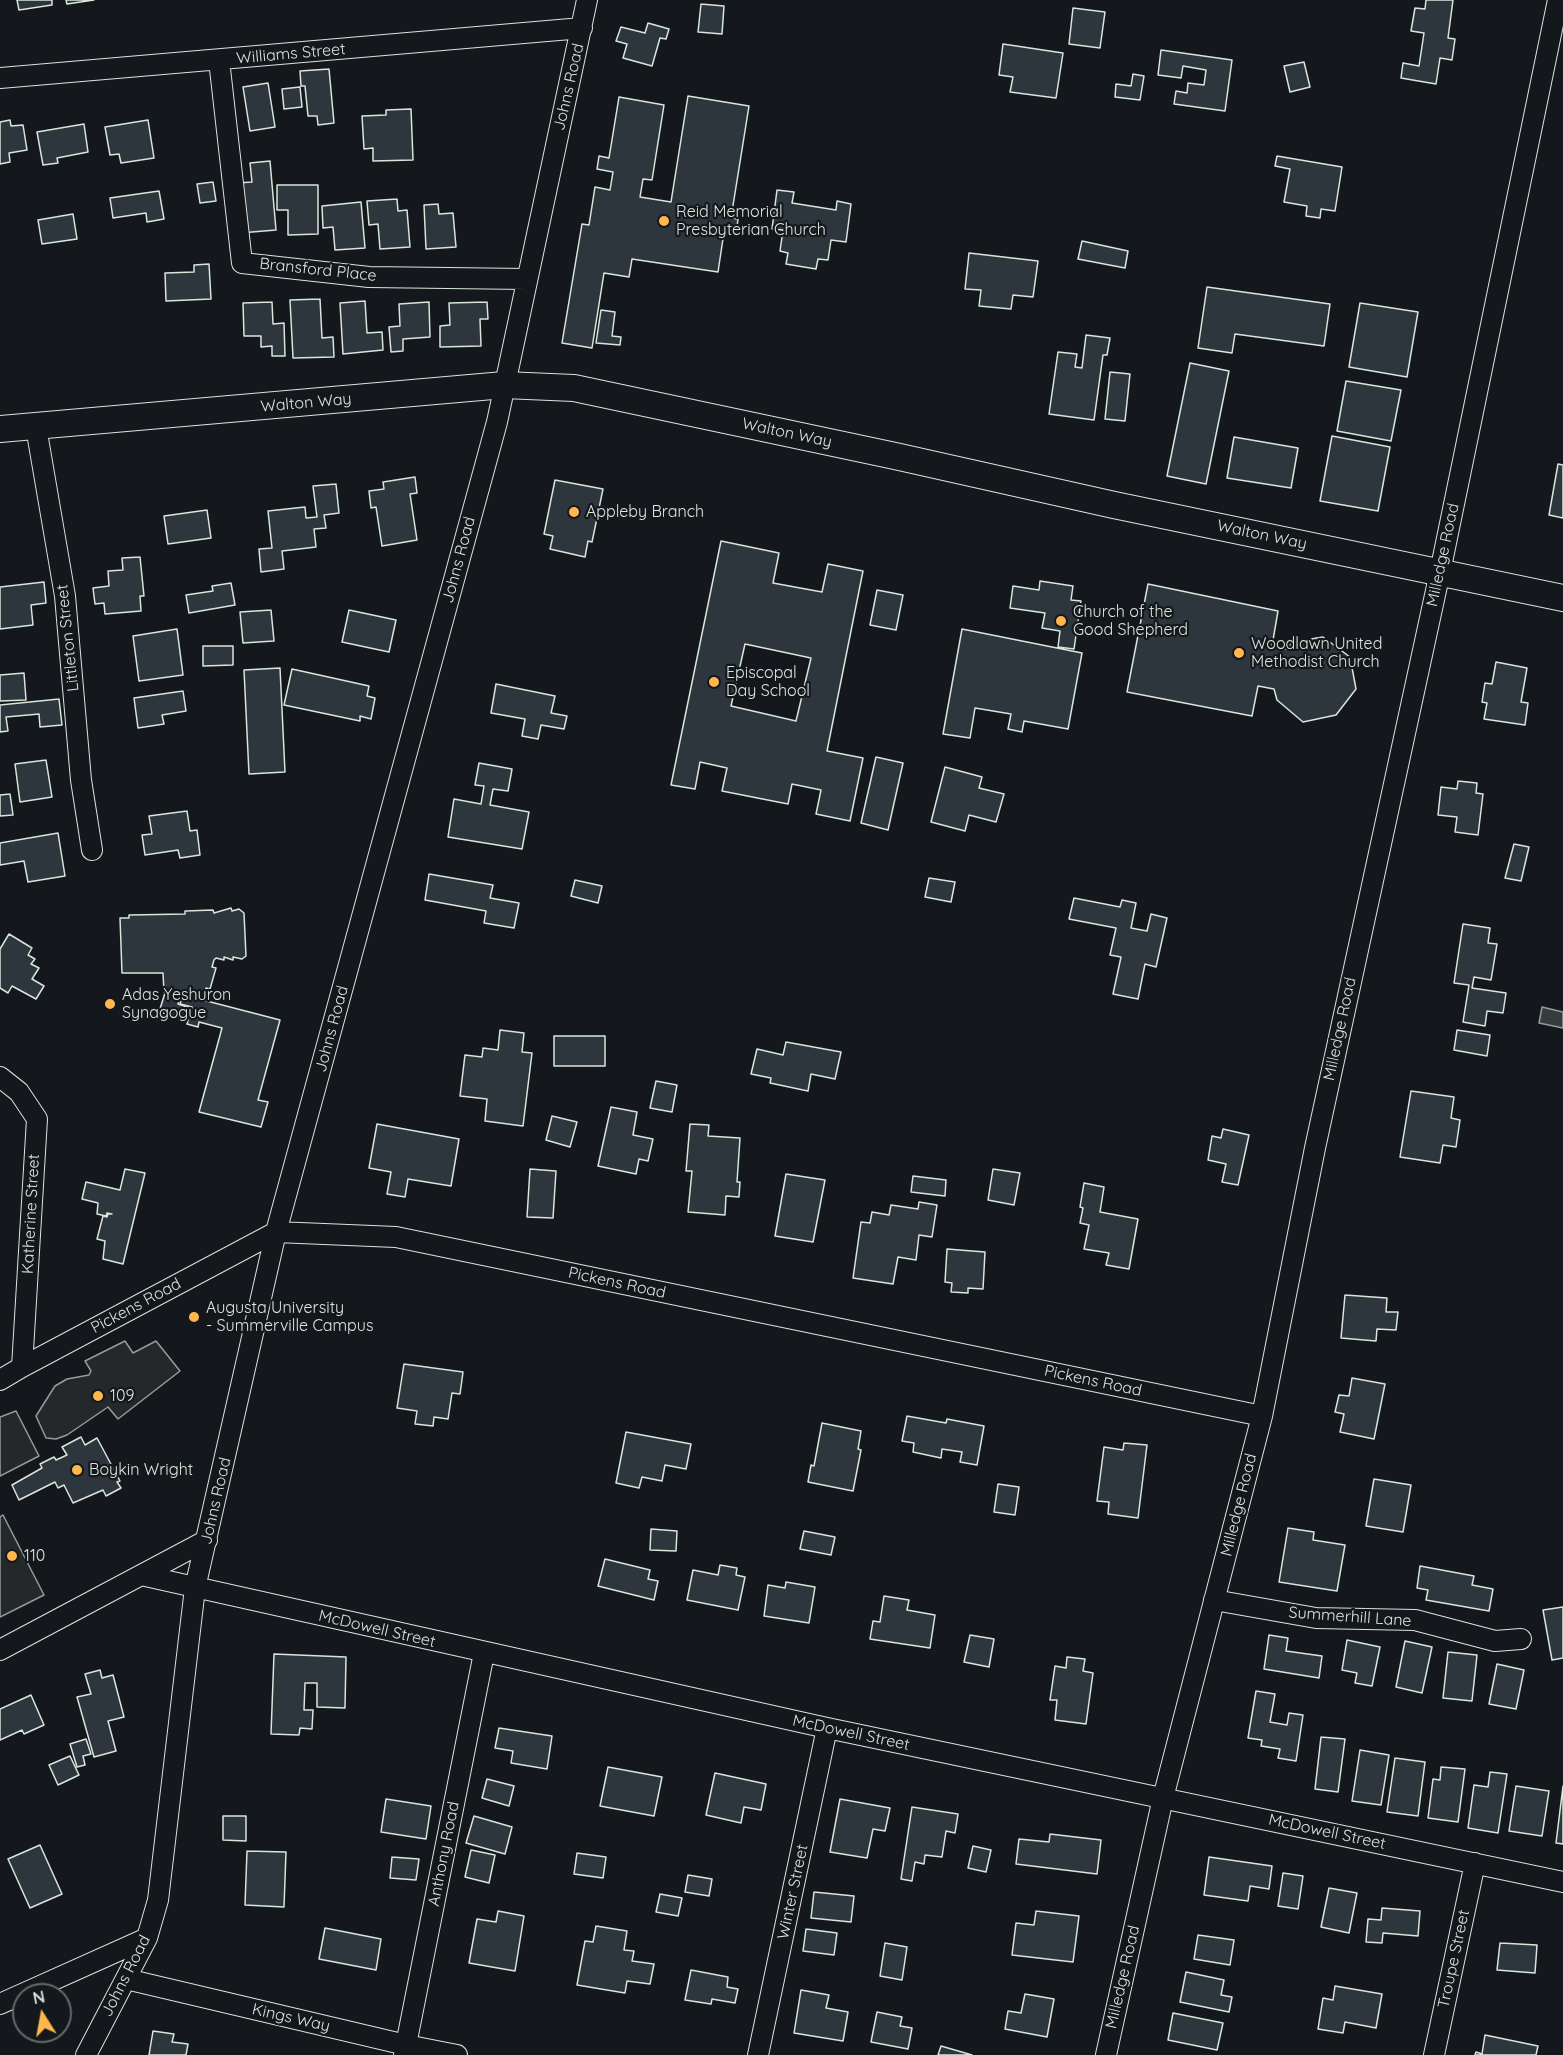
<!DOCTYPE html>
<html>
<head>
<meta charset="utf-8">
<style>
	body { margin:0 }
	#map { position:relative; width:1563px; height:2055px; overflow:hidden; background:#14181c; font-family:Quicksand,sans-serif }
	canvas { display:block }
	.north { position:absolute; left:12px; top:1983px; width:60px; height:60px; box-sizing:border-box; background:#14181c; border:2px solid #626a69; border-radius:50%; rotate:349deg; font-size:16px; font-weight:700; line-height:24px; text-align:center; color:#d8e6dc }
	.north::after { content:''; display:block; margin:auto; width:21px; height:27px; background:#ffb74d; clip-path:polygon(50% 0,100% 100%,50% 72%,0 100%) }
</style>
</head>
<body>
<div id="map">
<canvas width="1563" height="2055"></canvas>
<div class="north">N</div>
</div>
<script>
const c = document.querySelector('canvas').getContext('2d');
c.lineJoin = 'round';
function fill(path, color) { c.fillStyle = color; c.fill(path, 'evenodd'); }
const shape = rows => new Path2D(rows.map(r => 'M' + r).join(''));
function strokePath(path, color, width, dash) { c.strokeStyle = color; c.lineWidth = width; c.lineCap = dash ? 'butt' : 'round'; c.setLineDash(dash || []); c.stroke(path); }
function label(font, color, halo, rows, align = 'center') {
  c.font = font + ' Quicksand,sans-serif'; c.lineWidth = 4.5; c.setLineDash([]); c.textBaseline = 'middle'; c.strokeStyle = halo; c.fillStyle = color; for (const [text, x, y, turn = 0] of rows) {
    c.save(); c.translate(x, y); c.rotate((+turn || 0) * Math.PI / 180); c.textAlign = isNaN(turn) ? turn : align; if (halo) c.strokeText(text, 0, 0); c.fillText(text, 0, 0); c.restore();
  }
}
const parking = shape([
	[125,1341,133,1353,156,1341,180,1371,118,1419,108,1407,67,1435,56,1439,46,1438,36,1416,55,1386,67,1379,89,1375,91,1371,85,1361,125,1341],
	[16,1411,39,1456,0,1476,0,1417,16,1411],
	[3,1515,44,1595,0,1617,0,1517,3,1515]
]);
fill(parking, '#24282b');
strokePath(parking, '#939e99', 1.5);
const water = shape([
	[1542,1007,1563,1012,1563,1028,1539,1023,1542,1007]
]);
fill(water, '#363b3e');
strokePath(water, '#939e99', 1.5);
const building = shape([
	[17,0,52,0,52,5,19,10,17,0],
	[66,0,94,0,67,4,66,0],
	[1426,0,1453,0,1448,38,1455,39,1452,60,1440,58,1436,84,1401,78,1403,63,1419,66,1424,33,1411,31,1415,8,1425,9,1426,0],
	[701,4,724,6,722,34,698,32,701,4],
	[1073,8,1105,12,1100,48,1069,44,1073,8],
	[648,23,669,29,666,39,660,38,652,66,623,58,627,44,616,41,621,27,645,33,648,23],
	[1003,44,1063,53,1056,98,1010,92,1013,77,999,75,1003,44],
	[1161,50,1232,60,1225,111,1174,104,1176,91,1187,93,1188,83,1204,85,1206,70,1183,66,1181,78,1158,75,1161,50],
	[1304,62,1310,87,1290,92,1284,66,1304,62],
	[329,69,334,123,318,125,317,116,308,116,305,86,301,86,300,71,329,69],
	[1133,74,1144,76,1140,100,1115,97,1116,84,1131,86,1133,74],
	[268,83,275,127,250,131,243,87,268,83],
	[300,87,302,107,284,109,282,89,300,87],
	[688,96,749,106,731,218,738,219,736,234,724,232,718,272,632,259,629,277,604,273,592,348,562,343,582,224,589,225,595,187,610,190,613,172,597,169,599,156,609,158,619,97,664,105,652,180,643,179,640,197,671,202,688,96],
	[411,109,413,160,373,161,373,148,364,149,362,116,386,115,386,110,411,109],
	[10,120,11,126,23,125,27,150,9,153,10,162,0,164,0,122,10,120],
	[148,120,154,158,121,163,119,154,110,155,105,127,148,120],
	[84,124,88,152,57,158,58,163,43,165,37,132,84,124],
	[1277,156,1342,167,1335,211,1321,209,1320,218,1306,216,1307,206,1284,202,1290,169,1275,166,1277,156],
	[270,161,276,230,240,233,237,183,252,182,250,163,270,161],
	[213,182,216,201,200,203,197,184,213,182],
	[277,185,318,185,318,234,288,235,288,210,277,210,277,185],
	[777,190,794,192,792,203,836,210,837,201,851,204,846,242,831,240,828,260,818,259,816,269,786,264,788,253,780,251,783,230,772,229,777,190],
	[159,191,164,219,147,222,146,213,113,218,110,198,159,191],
	[397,199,398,211,407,210,410,247,380,249,378,224,369,225,367,201,397,199],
	[361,202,365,248,335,250,333,227,323,228,322,206,361,202],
	[438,204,439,214,453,213,456,247,426,249,424,205,438,204],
	[73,214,77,239,42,244,38,220,73,214],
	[1082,241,1128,251,1125,268,1078,259,1082,241],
	[969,253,1038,261,1033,297,1013,295,1011,309,979,306,981,290,965,289,969,253],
	[209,264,211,299,166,301,165,273,194,272,194,265,209,264],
	[1207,287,1330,304,1324,346,1235,334,1232,353,1198,348,1207,287],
	[320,299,322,338,333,337,334,357,293,358,290,300,320,299],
	[365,301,367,333,382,332,383,350,343,354,340,303,365,301],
	[272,302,273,324,284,323,285,356,272,356,272,346,261,347,261,336,244,336,243,303,272,302],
	[429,302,430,337,403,339,403,351,391,352,389,327,400,326,399,304,429,302],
	[487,302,488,319,480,319,481,346,440,347,440,326,450,325,449,303,487,302],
	[1360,303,1418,312,1407,377,1349,367,1360,303],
	[601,310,615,312,612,336,621,337,620,345,596,343,601,310],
	[1086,335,1110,338,1107,355,1103,355,1094,420,1049,414,1058,352,1077,354,1075,367,1082,368,1086,335],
	[1190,363,1229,371,1206,484,1167,476,1190,363],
	[1110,372,1130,374,1125,421,1105,419,1110,372],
	[1346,381,1401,390,1391,441,1337,431,1346,381],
	[1332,436,1390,447,1378,511,1320,501,1332,436],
	[1234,437,1298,448,1291,488,1227,478,1234,437],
	[1558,464,1563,465,1563,518,1549,515,1558,464],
	[415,477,417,493,410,494,417,540,382,546,376,507,371,508,369,491,384,489,383,482,415,477],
	[555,480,603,489,592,542,588,541,585,557,550,549,553,536,544,534,555,480],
	[336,484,339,513,324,515,326,528,314,529,316,547,282,551,284,569,261,572,259,549,272,548,268,511,305,507,306,518,317,517,313,486,336,484],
	[207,510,211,538,168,544,164,516,207,510],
	[721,541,779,553,773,583,822,592,828,564,863,571,827,751,863,758,850,821,816,814,821,790,792,784,788,804,722,791,727,768,700,762,695,789,671,785,721,541],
	[745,644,811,658,796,721,731,706,745,644],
	[140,557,144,596,140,596,141,611,105,614,104,603,95,604,93,588,109,586,108,571,123,570,122,558,140,557],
	[1040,581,1073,586,1071,600,1081,601,1074,649,1058,647,1060,631,1042,628,1045,613,1010,608,1013,586,1039,590,1040,581],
	[44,582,46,603,31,605,33,625,0,629,0,587,44,582],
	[231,583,235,605,189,613,186,595,213,591,212,586,231,583],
	[1148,584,1278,611,1272,646,1286,649,1293,642,1323,637,1350,657,1356,689,1336,715,1303,722,1277,700,1274,689,1258,686,1252,716,1127,692,1148,584],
	[877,590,903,595,896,630,870,625,877,590],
	[271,610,274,641,243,643,240,612,271,610],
	[349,610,396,620,389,652,342,642,349,610],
	[177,629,183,675,139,681,133,636,177,629],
	[962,629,1082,653,1068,729,1024,721,1022,732,1008,729,1011,714,975,708,970,738,943,734,962,629],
	[203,646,233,646,233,665,203,666,203,646],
	[1496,662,1527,668,1521,702,1528,703,1525,725,1484,719,1487,703,1482,702,1485,683,1492,684,1496,662],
	[280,668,285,772,249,774,244,670,280,668],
	[292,669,369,686,367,696,375,698,371,719,360,716,360,721,284,705,292,669],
	[24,673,26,700,0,701,0,675,24,673],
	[496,684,555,696,551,713,567,716,564,729,541,725,538,739,522,736,525,719,491,713,496,684],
	[183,691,186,711,162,715,164,724,138,728,134,698,183,691],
	[59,699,62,725,40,727,39,714,6,717,8,731,0,732,0,705,59,699],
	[876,757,903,763,888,830,861,823,876,757],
	[46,760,52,797,20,802,15,764,46,760],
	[479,763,512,769,508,791,493,789,490,805,529,812,522,849,448,837,454,799,481,804,484,786,475,785,479,763],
	[945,767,982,777,979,788,1004,794,996,822,969,815,965,831,931,822,945,767],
	[1458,781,1477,783,1476,793,1483,794,1478,835,1455,832,1457,817,1438,815,1441,787,1457,789,1458,781],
	[10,794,13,815,0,816,0,795,10,794],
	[187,811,190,831,197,830,200,855,180,858,178,850,145,855,142,835,152,834,149,816,187,811],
	[58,833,65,876,28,882,24,861,0,865,0,843,58,833],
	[1514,844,1529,847,1521,881,1505,878,1514,844],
	[429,874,493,885,490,898,519,903,514,928,484,923,486,911,425,900,429,874],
	[929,878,955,882,951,902,925,897,929,878],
	[575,880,602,886,598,903,571,896,575,880],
	[1074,898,1120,907,1122,900,1136,903,1131,928,1147,931,1151,914,1167,918,1156,967,1145,964,1138,999,1113,994,1121,957,1110,955,1116,928,1069,919,1074,898],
	[231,908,232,911,239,909,244,913,246,956,242,959,233,957,233,960,224,957,224,960,216,958,214,960,212,967,216,968,210,989,206,988,203,1000,280,1020,258,1100,268,1102,261,1127,199,1112,222,1028,199,1022,198,1027,187,1024,192,1007,180,1004,183,996,164,992,163,973,122,973,120,918,129,918,129,915,185,914,185,911,213,910,214,913,231,908],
	[1463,924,1490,928,1488,943,1497,944,1491,980,1474,977,1472,988,1506,993,1503,1013,1487,1011,1485,1026,1463,1022,1469,985,1454,983,1463,924],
	[9,934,32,948,28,955,35,959,31,964,39,968,32,979,44,986,36,999,12,986,8,993,0,988,0,949,9,934],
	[165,993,180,997,178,1004,190,1008,186,1019,159,1012,165,993],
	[500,1030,524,1033,522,1052,532,1053,523,1126,485,1121,487,1099,460,1096,465,1055,482,1057,483,1048,498,1050,500,1030],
	[1457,1030,1490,1035,1487,1056,1454,1050,1457,1030],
	[554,1036,605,1036,605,1066,554,1066,554,1036],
	[786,1042,841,1052,835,1079,811,1074,808,1091,770,1083,771,1078,751,1074,757,1049,783,1055,786,1042],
	[656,1081,677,1085,672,1112,650,1108,656,1081],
	[1411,1091,1454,1097,1451,1118,1460,1120,1456,1147,1443,1145,1440,1163,1400,1157,1411,1091],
	[611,1107,637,1112,633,1135,653,1139,648,1161,639,1159,636,1174,598,1166,611,1107],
	[552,1116,577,1122,570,1147,546,1140,552,1116],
	[377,1124,459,1139,451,1186,408,1179,405,1197,387,1194,391,1172,369,1168,377,1124],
	[690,1124,709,1125,708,1136,740,1138,737,1182,740,1182,739,1197,726,1196,725,1215,688,1212,692,1171,686,1171,690,1124],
	[1223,1129,1249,1135,1238,1185,1222,1182,1226,1164,1208,1160,1212,1136,1221,1138,1223,1129],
	[125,1169,145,1173,123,1264,103,1259,105,1241,97,1239,103,1216,107,1217,108,1214,112,1214,107,1213,106,1216,97,1214,98,1203,82,1199,86,1182,120,1190,125,1169],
	[530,1169,556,1171,553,1218,527,1217,530,1169],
	[993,1169,1020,1173,1014,1205,988,1200,993,1169],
	[786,1174,825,1180,813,1242,775,1236,786,1174],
	[913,1176,946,1180,945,1196,911,1192,913,1176],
	[1084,1183,1104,1187,1100,1212,1138,1219,1129,1269,1106,1265,1109,1253,1084,1249,1089,1225,1080,1223,1083,1208,1080,1207,1084,1183],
	[919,1202,937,1205,932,1237,919,1235,916,1260,898,1257,893,1284,853,1278,861,1222,870,1223,872,1212,889,1215,891,1205,918,1209,919,1202],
	[947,1249,985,1252,983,1289,968,1288,968,1293,951,1292,952,1283,945,1282,947,1249],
	[1345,1295,1387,1298,1386,1312,1398,1312,1396,1330,1377,1329,1376,1341,1341,1338,1345,1295],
	[404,1364,463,1372,460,1394,452,1393,448,1419,434,1417,433,1426,415,1424,417,1411,397,1408,404,1364],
	[1352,1378,1385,1384,1374,1439,1340,1432,1344,1414,1335,1412,1339,1395,1349,1396,1352,1378],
	[907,1416,946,1423,947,1419,984,1426,977,1465,960,1462,962,1452,942,1449,941,1458,913,1452,914,1443,902,1441,907,1416],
	[822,1423,861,1431,858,1449,861,1450,853,1491,808,1482,811,1465,814,1466,822,1423],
	[626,1432,691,1444,686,1469,665,1465,662,1481,642,1477,639,1488,616,1483,626,1432],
	[81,1437,85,1445,97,1438,120,1481,117,1482,121,1488,106,1496,103,1490,73,1503,64,1485,58,1488,55,1482,19,1500,12,1485,42,1468,40,1464,54,1457,56,1460,67,1455,62,1447,81,1437],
	[1124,1443,1147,1445,1138,1518,1108,1514,1109,1502,1097,1501,1104,1447,1123,1450,1124,1443],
	[1374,1479,1411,1485,1403,1532,1366,1526,1374,1479],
	[998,1484,1019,1487,1015,1515,994,1512,998,1484],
	[1288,1528,1314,1532,1313,1540,1345,1545,1337,1591,1279,1582,1288,1528],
	[651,1529,677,1531,676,1551,650,1550,651,1529],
	[804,1531,835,1537,831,1555,800,1549,804,1531],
	[605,1559,650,1570,648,1579,658,1581,654,1600,598,1586,605,1559],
	[720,1565,737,1568,736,1575,745,1577,738,1610,687,1600,693,1570,718,1575,720,1565],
	[1420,1566,1474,1576,1472,1585,1493,1589,1489,1611,1426,1600,1428,1590,1417,1588,1420,1566],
	[786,1582,815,1587,809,1623,764,1616,768,1585,785,1588,786,1582],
	[884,1596,909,1600,907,1610,935,1615,930,1648,870,1639,873,1621,880,1622,884,1596],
	[1563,1607,1563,1658,1552,1660,1543,1610,1563,1607],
	[970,1635,994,1639,989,1667,964,1662,970,1635],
	[1269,1635,1288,1638,1286,1651,1322,1656,1319,1678,1264,1669,1269,1635],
	[1347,1640,1380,1647,1372,1686,1355,1683,1357,1673,1342,1670,1347,1640],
	[1405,1641,1432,1647,1422,1693,1396,1687,1405,1641],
	[1448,1652,1477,1655,1472,1701,1443,1698,1448,1652],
	[274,1654,346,1657,345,1708,317,1707,317,1683,305,1683,304,1710,313,1710,312,1729,300,1728,299,1735,271,1734,274,1654],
	[1067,1657,1085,1659,1083,1671,1093,1673,1086,1724,1055,1720,1057,1700,1050,1700,1055,1666,1066,1668,1067,1657],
	[1497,1664,1524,1670,1516,1709,1489,1704,1497,1664],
	[100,1670,102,1678,113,1675,124,1717,108,1721,116,1751,94,1757,77,1697,91,1694,85,1674,100,1670],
	[1256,1691,1275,1694,1270,1722,1287,1725,1289,1713,1303,1715,1296,1761,1278,1758,1280,1749,1261,1746,1262,1740,1248,1738,1256,1691],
	[31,1695,44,1725,24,1734,22,1730,0,1740,0,1709,31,1695],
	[499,1728,552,1736,547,1769,511,1763,513,1751,495,1748,499,1728],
	[1321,1737,1345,1739,1338,1792,1315,1789,1321,1737],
	[86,1739,91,1754,83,1756,85,1765,77,1767,70,1744,86,1739],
	[1360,1750,1389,1755,1381,1805,1352,1801,1360,1750],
	[70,1756,79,1775,58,1785,49,1765,70,1756],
	[1395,1758,1425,1762,1418,1816,1387,1812,1395,1758],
	[608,1767,662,1777,654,1816,600,1806,608,1767],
	[1441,1767,1465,1769,1458,1822,1428,1818,1433,1779,1440,1780,1441,1767],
	[1490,1772,1507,1774,1498,1833,1468,1828,1474,1785,1488,1787,1490,1772],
	[715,1773,766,1784,761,1810,744,1807,741,1823,706,1815,715,1773],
	[487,1779,514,1786,509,1806,482,1798,487,1779],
	[1516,1786,1549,1791,1542,1836,1509,1831,1516,1786],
	[1563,1786,1563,1844,1556,1843,1563,1786],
	[386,1799,431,1806,426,1839,381,1832,386,1799],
	[840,1799,890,1808,885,1831,873,1829,867,1858,830,1852,840,1799],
	[912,1807,958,1814,955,1833,946,1831,942,1857,925,1855,924,1864,915,1862,912,1881,901,1879,912,1807],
	[223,1816,246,1816,246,1841,223,1840,223,1816],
	[474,1816,512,1827,505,1854,466,1843,474,1816],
	[1050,1834,1101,1840,1097,1874,1016,1864,1019,1839,1049,1842,1050,1834],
	[40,1845,62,1894,30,1908,8,1859,40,1845],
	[973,1846,991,1850,986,1872,968,1868,973,1846],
	[471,1850,495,1855,489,1883,465,1877,471,1850],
	[247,1851,286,1852,284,1907,245,1905,247,1851],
	[577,1853,606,1857,603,1878,574,1874,577,1853],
	[392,1857,419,1859,416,1880,390,1878,392,1857],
	[1209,1857,1272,1866,1269,1889,1250,1886,1248,1901,1204,1895,1209,1857],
	[1283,1873,1303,1876,1298,1909,1278,1906,1283,1873],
	[688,1875,712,1879,709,1896,685,1892,688,1875],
	[1329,1888,1357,1893,1349,1933,1321,1927,1329,1888],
	[814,1892,854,1896,851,1922,811,1918,814,1892],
	[660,1894,682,1898,678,1916,656,1912,660,1894],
	[1382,1908,1420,1911,1418,1936,1383,1933,1382,1943,1366,1942,1368,1919,1381,1920,1382,1908],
	[498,1911,524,1916,515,1971,469,1963,477,1919,496,1922,498,1911],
	[1036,1911,1079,1916,1073,1962,1012,1955,1016,1923,1034,1925,1036,1911],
	[596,1926,627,1931,624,1950,634,1951,632,1961,654,1964,650,1984,627,1981,625,1993,577,1985,585,1941,593,1942,596,1926],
	[325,1928,381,1939,376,1970,319,1959,325,1928],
	[806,1929,837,1933,834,1955,803,1951,806,1929],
	[1198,1935,1234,1940,1230,1965,1194,1959,1198,1935],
	[885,1943,907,1947,902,1980,880,1976,885,1943],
	[1500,1943,1537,1945,1535,1973,1497,1970,1500,1943],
	[691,1970,728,1977,727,1987,738,1989,735,2003,712,1999,711,2004,685,2000,691,1970],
	[1186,1972,1224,1980,1221,1995,1232,1997,1229,2012,1180,2002,1186,1972],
	[1335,1986,1382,1994,1376,2028,1345,2022,1343,2033,1318,2029,1323,1998,1333,2000,1335,1986],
	[801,1990,829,1995,826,2008,848,2012,843,2041,794,2033,801,1990],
	[1025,1994,1054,1999,1047,2037,1005,2029,1008,2011,1021,2013,1025,1994],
	[877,2012,902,2017,900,2026,912,2028,908,2049,871,2042,877,2012],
	[1173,2013,1223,2023,1217,2050,1168,2040,1173,2013],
	[153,2031,174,2034,172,2042,188,2044,186,2055,149,2055,153,2031],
	[1485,2035,1538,2046,1536,2055,1475,2055,1476,2052,1482,2054,1485,2035],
	[941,2046,972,2055,938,2055,941,2046]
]);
fill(building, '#2c363c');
strokePath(building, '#d8e6dc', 1.5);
const minor = shape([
	[219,60,242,263,369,277,526,279],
	[0,78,582,28],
	[36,427,65,596,81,780,92,850],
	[0,1077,19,1092,37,1119,22,1367],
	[0,1380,22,1367,276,1232,396,1237,1262,1416],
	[141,1575,827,1728,1563,1882],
	[1214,1600,1316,1618,1415,1620,1495,1641,1521,1639],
	[0,1650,207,1540],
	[126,1979,406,2045,457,2055],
	[0,2004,147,1938],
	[86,2055,147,1938,158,1900,195,1588,276,1232,497,422,587,0],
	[404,2055,484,1653],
	[758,2055,827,1728],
	[1106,2055,1163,1798,1262,1416,1315,1148,1440,572,1558,0],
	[1434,2055,1475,1863]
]);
const major = shape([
	[0,429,504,385,574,388,895,456,1114,505,1563,598]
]);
strokePath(minor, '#d8e6dc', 22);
strokePath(major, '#d8e6dc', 28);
strokePath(minor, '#14181c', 20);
strokePath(major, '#14181c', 26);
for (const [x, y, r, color] of [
	[664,221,6,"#ffb74d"],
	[574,512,6,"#ffb74d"],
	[1061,621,6,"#ffb74d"],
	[1239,653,6,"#ffb74d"],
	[714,682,6,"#ffb74d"],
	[110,1004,6,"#ffb74d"],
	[194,1317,6,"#ffb74d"],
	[98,1396,6,"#ffb74d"],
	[77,1470,6,"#ffb74d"],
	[12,1556,6,"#ffb74d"]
]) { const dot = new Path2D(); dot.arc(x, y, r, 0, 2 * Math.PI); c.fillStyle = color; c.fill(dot); strokePath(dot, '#14181c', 2); }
label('16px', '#d8e6dc', '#14181c', [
	["Williams Street",291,54,-5],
	["Johns Road",569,87,-77],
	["Bransford Place",318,270,6],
	["Walton Way",306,403,-5],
	["Walton Way",787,433,12],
	["Walton Way",1262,535,12],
	["Milledge Road",1443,555,-78],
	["Johns Road",459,560,-75],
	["Littleton Street",68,638,-96],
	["Johns Road",332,1029,-75],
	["Milledge Road",1340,1029,-78],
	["Katherine Street",31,1214,-87],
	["Pickens Road",617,1283,12],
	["Pickens Road",136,1306,-28],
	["Pickens Road",1093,1381,12],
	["Johns Road",216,1501,-77],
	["Milledge Road",1239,1505,-76],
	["Summerhill Lane",1350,1617,4],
	["McDowell Street",377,1629,13],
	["McDowell Street",851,1733,12],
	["McDowell Street",1327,1832,12],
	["Anthony Road",444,1854,-79],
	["Winter Street",793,1892,-78],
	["Troupe Street",1454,1959,-78],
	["Johns Road",126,1976,-63],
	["Milledge Road",1123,1977,-77],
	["Kings Way",291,2018,13]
]);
label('16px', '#d8e6dc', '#14181c', [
	["Reid Memorial",676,212],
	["Presbyterian Church",676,230],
	["Appleby Branch",586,512],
	["Church of the",1073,612],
	["Good Shepherd",1073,630],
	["Woodlawn United",1251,644],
	["Methodist Church",1251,662],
	["Episcopal",726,673],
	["Day School",726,691],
	["Adas Yeshuron",122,995],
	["Synagogue",122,1013],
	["Augusta University",206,1308],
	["- Summerville Campus",206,1326],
	["109",110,1396],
	["Boykin Wright",89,1470],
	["110",24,1556]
], 'left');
</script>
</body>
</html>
